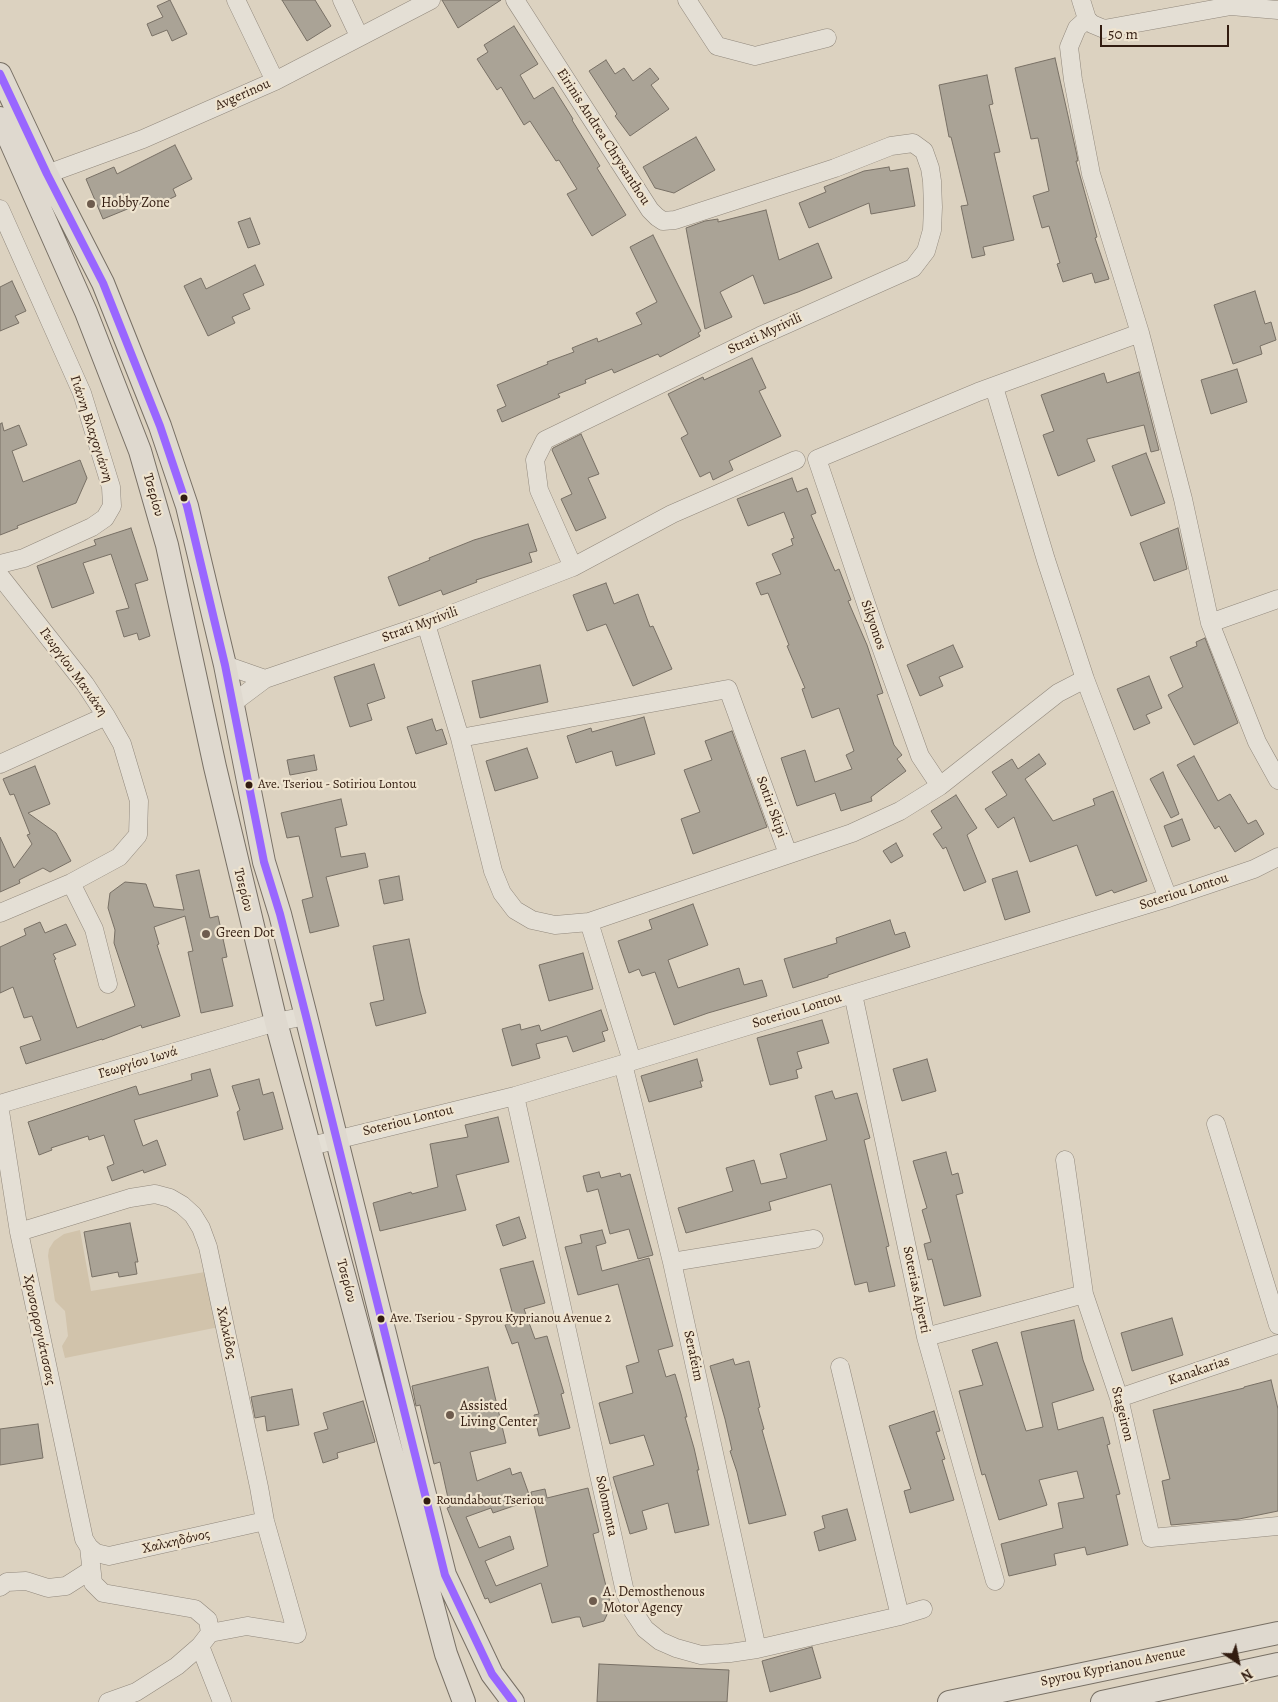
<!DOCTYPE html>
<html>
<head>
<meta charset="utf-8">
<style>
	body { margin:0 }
	#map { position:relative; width:1278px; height:1702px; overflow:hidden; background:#dcd2c0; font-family:Alegreya,serif }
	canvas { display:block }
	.north { position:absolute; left:1213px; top:1637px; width:50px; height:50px; -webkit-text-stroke:4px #efe4cf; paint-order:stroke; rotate:146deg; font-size:14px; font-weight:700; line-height:20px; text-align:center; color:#321c10 }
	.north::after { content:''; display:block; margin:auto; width:18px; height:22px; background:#321c10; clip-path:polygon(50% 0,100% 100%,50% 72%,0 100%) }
	.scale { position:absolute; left:1100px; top:25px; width:129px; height:22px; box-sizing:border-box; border:2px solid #321c10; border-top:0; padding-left:6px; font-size:15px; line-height:18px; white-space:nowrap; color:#321c10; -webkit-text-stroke:4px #efe4cf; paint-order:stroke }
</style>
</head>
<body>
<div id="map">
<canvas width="1278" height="1702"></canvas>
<div class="north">N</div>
<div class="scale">50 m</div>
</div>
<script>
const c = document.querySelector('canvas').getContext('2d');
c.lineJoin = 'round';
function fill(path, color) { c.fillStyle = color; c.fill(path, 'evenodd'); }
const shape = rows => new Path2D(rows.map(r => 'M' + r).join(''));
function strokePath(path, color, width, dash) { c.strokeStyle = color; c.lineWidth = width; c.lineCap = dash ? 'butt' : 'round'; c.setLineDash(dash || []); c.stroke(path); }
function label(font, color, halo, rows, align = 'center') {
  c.font = font + ' Alegreya,serif'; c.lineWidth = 4.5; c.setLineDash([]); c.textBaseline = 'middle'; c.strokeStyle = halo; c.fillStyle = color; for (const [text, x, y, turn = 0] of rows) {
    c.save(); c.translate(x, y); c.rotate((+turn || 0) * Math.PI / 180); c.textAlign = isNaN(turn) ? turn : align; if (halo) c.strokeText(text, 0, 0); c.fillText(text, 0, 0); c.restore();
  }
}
fill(shape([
	[80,1230,91,1291,205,1272,219,1327,65,1358,62,1346,68,1336,65,1311,55,1301,48,1256,49,1249,54,1241,64,1234]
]), '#d1c3ab');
const building = shape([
	[170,0,187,34,172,41,167,30,152,36,147,24,163,17,157,6,170,0],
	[282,0,315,0,331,26,307,41,282,0],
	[442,0,501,0,458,28,442,0],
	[514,26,538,64,520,75,534,99,553,87,573,119,572,120,600,166,597,168,626,215,592,236,567,194,577,189,559,160,556,161,530,121,524,125,501,87,497,90,477,59,488,52,484,45,514,26],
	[1055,58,1076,151,1078,161,1076,161,1097,237,1095,238,1109,279,1095,283,1092,273,1063,282,1057,264,1060,263,1049,226,1042,228,1033,196,1049,191,1038,138,1031,139,1015,68,1055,58],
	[606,60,615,74,624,68,633,81,650,68,659,79,651,85,669,109,630,136,615,116,617,114,589,71,606,60],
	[987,75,993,104,989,105,1000,152,994,153,1014,240,983,247,985,255,972,258,961,206,968,205,951,137,949,137,939,85,987,75],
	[696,137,715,170,674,193,655,188,643,167,696,137],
	[175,145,192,179,173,189,176,196,151,208,147,201,103,219,86,179,114,167,117,174,175,145],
	[889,167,890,171,908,168,915,206,871,214,869,203,809,228,799,203,826,192,824,187,864,171,889,167],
	[766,210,779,260,818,243,832,278,798,292,764,304,753,275,720,292,732,317,705,329,686,228,705,221,718,219,718,222,766,210],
	[250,218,260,244,248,248,238,222,250,218],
	[653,235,701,331,698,333,700,336,660,357,658,354,614,373,612,369,585,380,586,383,558,394,560,397,502,422,497,410,506,406,497,385,548,364,547,362,574,352,572,348,597,338,598,342,642,324,636,313,657,302,630,247,653,235],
	[255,265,264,285,243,294,250,309,232,317,235,323,208,336,184,286,201,278,206,289,255,265],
	[12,281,26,311,15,316,19,323,0,331,0,287,12,281],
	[1255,291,1265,324,1271,322,1276,340,1260,346,1262,354,1233,364,1214,305,1255,291],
	[752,358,766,388,759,391,781,436,729,461,733,470,713,480,710,472,700,477,681,438,688,434,668,394,703,377,704,380,752,358],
	[1237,369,1247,402,1211,414,1201,380,1237,369],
	[1139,372,1159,450,1151,452,1144,425,1087,439,1087,441,1095,461,1058,476,1043,435,1054,431,1041,395,1104,373,1107,383,1139,372],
	[2,423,4,431,19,425,27,445,12,451,23,482,80,460,87,478,76,503,17,526,18,528,0,535,0,424,2,423],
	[581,434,599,474,588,478,606,518,576,531,561,499,572,494,552,450,553,448,581,434],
	[1146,453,1165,503,1131,516,1112,466,1146,453],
	[792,478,797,492,807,488,816,513,811,515,835,571,839,569,851,600,848,601,867,645,883,693,877,695,894,745,902,755,897,759,906,771,871,797,872,801,841,811,835,793,797,806,781,758,805,750,815,782,852,769,846,755,854,751,839,708,812,718,802,689,805,688,787,646,789,645,768,593,761,595,756,583,781,574,772,554,793,545,791,539,794,538,784,512,748,526,737,499,792,478],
	[528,524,537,551,529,553,532,562,476,580,477,582,443,595,441,590,399,606,388,577,430,560,429,558,474,540,528,524],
	[131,528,148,580,135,584,150,636,139,640,137,633,124,637,116,611,129,608,111,554,83,563,94,593,52,608,37,566,96,545,94,540,131,528],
	[1178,528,1187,569,1154,581,1140,543,1178,528],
	[606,583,614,604,638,594,650,627,653,626,672,669,633,686,606,624,587,631,573,595,606,583],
	[1205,638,1238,723,1194,745,1168,695,1183,687,1170,657,1197,646,1196,642,1205,638],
	[953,645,963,667,939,677,943,686,920,696,907,665,953,645],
	[374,664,385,698,367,704,372,720,350,727,334,677,374,664],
	[540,665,548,702,480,718,472,681,540,665],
	[1149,676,1162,708,1146,715,1150,723,1134,730,1117,689,1149,676],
	[644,717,655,754,616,766,612,751,576,763,567,736,591,728,592,732,644,717],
	[432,719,436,731,442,729,447,744,416,754,407,727,432,719],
	[732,731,767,827,693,854,681,819,700,812,684,770,712,760,705,741,732,731],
	[527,748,538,778,495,791,486,761,527,748],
	[1039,754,1046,764,1025,779,1053,821,1095,805,1093,799,1113,791,1147,881,1114,893,1112,890,1096,896,1077,845,1030,862,1014,817,998,828,985,809,1007,795,992,772,1012,759,1018,769,1039,754],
	[314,755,317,770,290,775,287,760,314,755],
	[1194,756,1218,801,1230,794,1248,824,1256,820,1264,834,1235,852,1219,826,1215,829,1177,765,1194,756],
	[35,766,50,804,28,813,56,833,71,861,50,872,43,868,19,880,20,883,0,892,0,837,14,868,32,844,27,835,30,834,14,794,10,795,3,779,35,766],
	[1163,772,1179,814,1171,818,1150,779,1163,772],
	[956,795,977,828,967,835,986,882,964,891,946,847,943,849,933,834,942,828,931,811,956,795],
	[341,799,347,825,335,828,341,857,365,853,368,867,326,877,339,926,310,933,302,900,313,897,299,836,287,838,281,813,341,799],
	[1182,819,1190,840,1172,847,1164,826,1182,819],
	[896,843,903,856,891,863,883,851,896,843],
	[199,870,210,918,218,916,227,957,222,958,233,1006,201,1013,188,952,193,951,185,916,154,927,159,944,157,945,180,1016,142,1028,141,1025,102,1040,102,1039,26,1064,20,1047,41,1040,32,1016,24,1018,13,987,0,993,0,947,26,935,24,929,40,922,45,933,66,924,76,945,53,954,56,959,54,960,77,1028,135,1006,114,943,115,930,108,908,110,893,125,882,146,884,154,907,184,910,176,875,199,870],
	[1017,871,1030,912,1005,920,992,879,1017,871],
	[399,876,403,900,384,904,379,880,399,876],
	[693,904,708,945,668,960,678,988,739,968,744,985,762,980,767,996,708,1013,674,1025,655,972,642,976,639,969,629,973,618,941,652,929,649,920,693,904],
	[890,920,895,935,905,932,910,947,828,975,828,977,793,988,784,959,837,943,836,938,890,920],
	[409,939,420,991,426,1013,376,1026,370,1003,384,1000,373,946,409,939],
	[583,953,593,989,549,1001,539,965,583,953],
	[601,1010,608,1030,602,1032,605,1041,573,1052,567,1036,536,1044,540,1058,512,1066,502,1029,520,1024,521,1030,539,1025,541,1031,601,1010],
	[822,1020,829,1043,797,1052,802,1068,796,1070,798,1078,770,1085,757,1038,822,1020],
	[697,1059,703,1081,700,1081,702,1087,649,1102,641,1076,697,1059],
	[927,1059,936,1091,902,1101,893,1069,927,1059],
	[210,1069,218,1096,134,1120,143,1146,157,1140,166,1165,144,1173,143,1170,112,1181,107,1167,114,1164,104,1135,89,1140,88,1136,51,1148,52,1150,39,1155,28,1122,136,1086,139,1095,192,1080,191,1074,210,1069],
	[259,1079,263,1095,273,1092,283,1129,244,1140,237,1112,240,1110,232,1086,259,1079],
	[832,1091,835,1099,857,1093,870,1138,864,1140,889,1246,886,1247,895,1286,869,1292,867,1282,855,1285,831,1184,769,1202,771,1210,686,1233,678,1208,733,1191,726,1168,754,1160,761,1184,787,1178,780,1154,827,1140,815,1096,832,1091],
	[498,1117,509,1162,456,1175,466,1210,380,1231,373,1203,411,1192,412,1194,438,1187,430,1144,468,1137,465,1125,498,1117],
	[946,1152,952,1175,958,1173,963,1193,956,1195,981,1296,944,1306,932,1259,928,1260,924,1244,931,1242,922,1210,927,1208,913,1161,946,1152],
	[599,1172,601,1178,620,1173,621,1177,630,1174,653,1255,638,1259,629,1229,610,1234,598,1189,587,1192,583,1176,599,1172],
	[519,1217,526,1238,503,1246,496,1225,519,1217],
	[130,1223,138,1262,135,1262,137,1274,119,1277,118,1272,92,1277,84,1232,130,1223],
	[602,1230,606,1243,596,1246,602,1271,649,1258,673,1346,658,1350,666,1377,675,1374,681,1394,687,1417,685,1417,694,1448,699,1470,697,1470,709,1525,675,1533,668,1503,642,1511,647,1529,630,1534,613,1477,654,1465,644,1435,610,1444,599,1403,633,1393,626,1366,639,1362,618,1284,578,1295,565,1247,582,1243,580,1235,602,1230],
	[533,1261,545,1303,524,1309,535,1339,547,1336,564,1393,561,1394,570,1428,539,1436,534,1415,539,1414,518,1342,512,1344,505,1325,515,1322,500,1269,533,1261],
	[1172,1318,1183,1355,1132,1371,1121,1333,1172,1318],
	[1074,1320,1083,1360,1094,1390,1052,1403,1058,1430,1103,1417,1110,1444,1107,1445,1120,1494,1116,1495,1128,1545,1087,1555,1085,1547,1054,1554,1056,1565,1009,1576,1001,1544,1063,1528,1058,1503,1084,1498,1077,1471,1039,1480,1047,1505,999,1520,985,1474,982,1475,959,1391,983,1385,972,1350,997,1342,1026,1431,1043,1427,1021,1332,1074,1320],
	[733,1359,735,1365,749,1361,760,1407,758,1408,764,1429,762,1430,786,1515,749,1524,737,1472,730,1451,732,1450,725,1419,710,1366,733,1359],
	[488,1367,506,1443,470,1452,477,1481,510,1468,512,1475,521,1472,531,1500,493,1513,491,1508,466,1517,479,1548,510,1536,514,1549,485,1561,496,1586,548,1566,531,1492,545,1489,547,1498,588,1488,599,1532,593,1534,611,1606,604,1621,583,1627,580,1617,576,1617,552,1623,541,1583,490,1603,488,1598,485,1599,447,1508,450,1507,440,1462,434,1464,420,1405,416,1406,412,1386,488,1367],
	[1271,1380,1278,1409,1278,1511,1239,1519,1171,1525,1162,1481,1170,1479,1153,1410,1244,1388,1244,1387,1271,1380],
	[292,1389,299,1425,267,1431,265,1416,255,1418,251,1397,292,1389],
	[363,1401,375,1442,337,1453,338,1458,323,1463,314,1433,328,1429,323,1413,363,1401],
	[934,1411,940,1431,936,1432,945,1459,942,1460,954,1500,910,1513,904,1491,911,1489,889,1426,934,1411],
	[38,1424,43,1458,0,1465,0,1429,38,1424],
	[847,1509,856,1540,819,1551,814,1532,825,1528,822,1516,847,1509],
	[812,1647,821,1678,770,1692,762,1661,812,1647],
	[599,1664,729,1670,727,1702,597,1702,599,1664]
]);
fill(building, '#aaa396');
strokePath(building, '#787065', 1);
const minor = shape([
	[236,0,275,81],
	[342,0,359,36],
	[515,0,650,210,657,217,663,221,675,220,835,168,891,146,913,143,924,151,930,168,932,181,933,207,932,230,926,251,913,268,760,336,545,440,535,460,539,490,573,567],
	[687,0,717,46,755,56,827,38],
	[1081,0,1087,19,1092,24,1104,29,1231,6,1278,10],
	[1087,19,1077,28,1069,47,1073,80,1091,174,1140,333,1183,499,1210,623,1257,742,1278,780],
	[47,174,143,139,275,81,431,0],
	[0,209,82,393,111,487,112,506,105,518,92,527,24,558,0,564],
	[994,387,1046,560,1085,679,1168,898],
	[0,576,85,684,106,716,122,744,139,801,138,835,119,857,71,883,0,913],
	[1210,623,1278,599],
	[426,624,460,738,493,871,502,893,515,910,532,920,555,925,589,922,852,833,900,811,940,786,1058,693,1085,679],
	[225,665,265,679],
	[233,703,265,679,426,624,573,567,672,514,796,460],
	[460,738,728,689,788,854],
	[0,764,106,716],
	[940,786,920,756,876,633,817,459,978,392,1140,333],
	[71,883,94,929,108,984],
	[589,922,632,1061],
	[853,994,926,1337,995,1581],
	[623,1064,672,1262,757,1649],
	[515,1096,625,1592,633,1611,645,1629,660,1641,676,1648,701,1655,730,1653,757,1649,900,1616,923,1609],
	[0,1104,276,1022,306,1016],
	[0,1111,19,1232,84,1539,89,1547,96,1553,109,1556,265,1521],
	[1216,1124,1278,1325],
	[311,1146,515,1096,623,1064,1168,898,1254,869,1278,857],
	[1065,1160,1084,1294,1119,1398,1151,1538,1278,1526],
	[19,1232,130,1198,155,1194,170,1198,182,1205,193,1215,201,1228,208,1247,259,1487,265,1521,297,1634,247,1626,210,1633,200,1646,177,1666,136,1692,108,1702],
	[672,1262,814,1239],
	[926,1337,1084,1294],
	[840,1367,900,1616],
	[1119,1398,1278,1344],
	[89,1547,93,1583,103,1593,195,1609,208,1620,210,1633],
	[0,1587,7,1582,26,1581,48,1588,66,1586,91,1570],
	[200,1646,222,1702]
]);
const major = shape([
	[0,74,47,174,103,283,160,426,187,506,225,665,264,862,280,914,306,1016,445,1575,492,1674,513,1702],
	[0,118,86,312,140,451,167,545,215,767,276,1022,446,1654,464,1702],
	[949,1702,1278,1633],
	[1102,1702,1278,1664]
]);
strokePath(minor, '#91887c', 19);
strokePath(major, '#787065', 24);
strokePath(minor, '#e4dfd5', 18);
strokePath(major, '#dfd9cf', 22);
strokePath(shape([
	[0,74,47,174,103,283,160,426,187,506,225,665,264,862,280,914,306,1016,445,1575,492,1674,513,1702]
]), '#96f', 8);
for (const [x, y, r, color] of [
	[91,204,5,"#6e5c4e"],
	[184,498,4.5,"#321c10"],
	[249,785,4.5,"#321c10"],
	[206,934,5,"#6e5c4e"],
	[381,1319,4.5,"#321c10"],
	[450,1415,5,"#6e5c4e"],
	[427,1501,4.5,"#321c10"],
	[593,1601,5,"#6e5c4e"]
]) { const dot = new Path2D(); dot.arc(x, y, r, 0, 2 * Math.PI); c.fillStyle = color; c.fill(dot); strokePath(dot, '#efe4cf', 2); }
label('13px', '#321c10', '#efe4cf', [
	["Ave. Tseriou - Sotiriou Lontou",258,785],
	["Ave. Tseriou - Spyrou Kyprianou Avenue 2",390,1319],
	["Roundabout Tseriou",436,1501]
], 'left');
label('14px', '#321c10', '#efe4cf', [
	["Avgerinou",243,95,-24],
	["Eirinis Andrea Chrysanthou",603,137,57],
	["Strati Myrivili",765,334,-25],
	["Γιάννη Βλαχογιάννη",91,429,72],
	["Τσερίου",153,495,74],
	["Strati Myrivili",420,625,-20],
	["Sikyonos",873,625,71],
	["Γεωργίου Μανιάκη",73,672,54],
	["Sotiri Skipi",771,807,70],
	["Τσερίου",243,890,76],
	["Soteriou Lontou",1184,892,-18],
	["Soteriou Lontou",797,1011,-17],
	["Γεωργίου Ιωνά",138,1063,-17],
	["Soteriou Lontou",408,1121,-14],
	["Τσερίου",346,1281,75],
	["Soterias Aiperti",916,1290,78],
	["Χρυσορρογιάτισσας",39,1330,78],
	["Χαλκίδος",226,1333,78],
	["Serafeim",693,1356,78],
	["Kanakarias",1199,1371,-19],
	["Stageiron",1122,1414,76],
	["Solomonta",606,1506,78],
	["Χαλκηδόνος",176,1542,-13],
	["Spyrou Kyprianou Avenue",1113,1667,-12]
]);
label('14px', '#321c10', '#efe4cf', [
	["Hobby Zone",101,204],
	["Green Dot",216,934],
	["Assisted",460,1407],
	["Living Center",460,1423],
	["A. Demosthenous",603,1593],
	["Motor Agency",603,1609]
], 'left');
</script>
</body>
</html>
